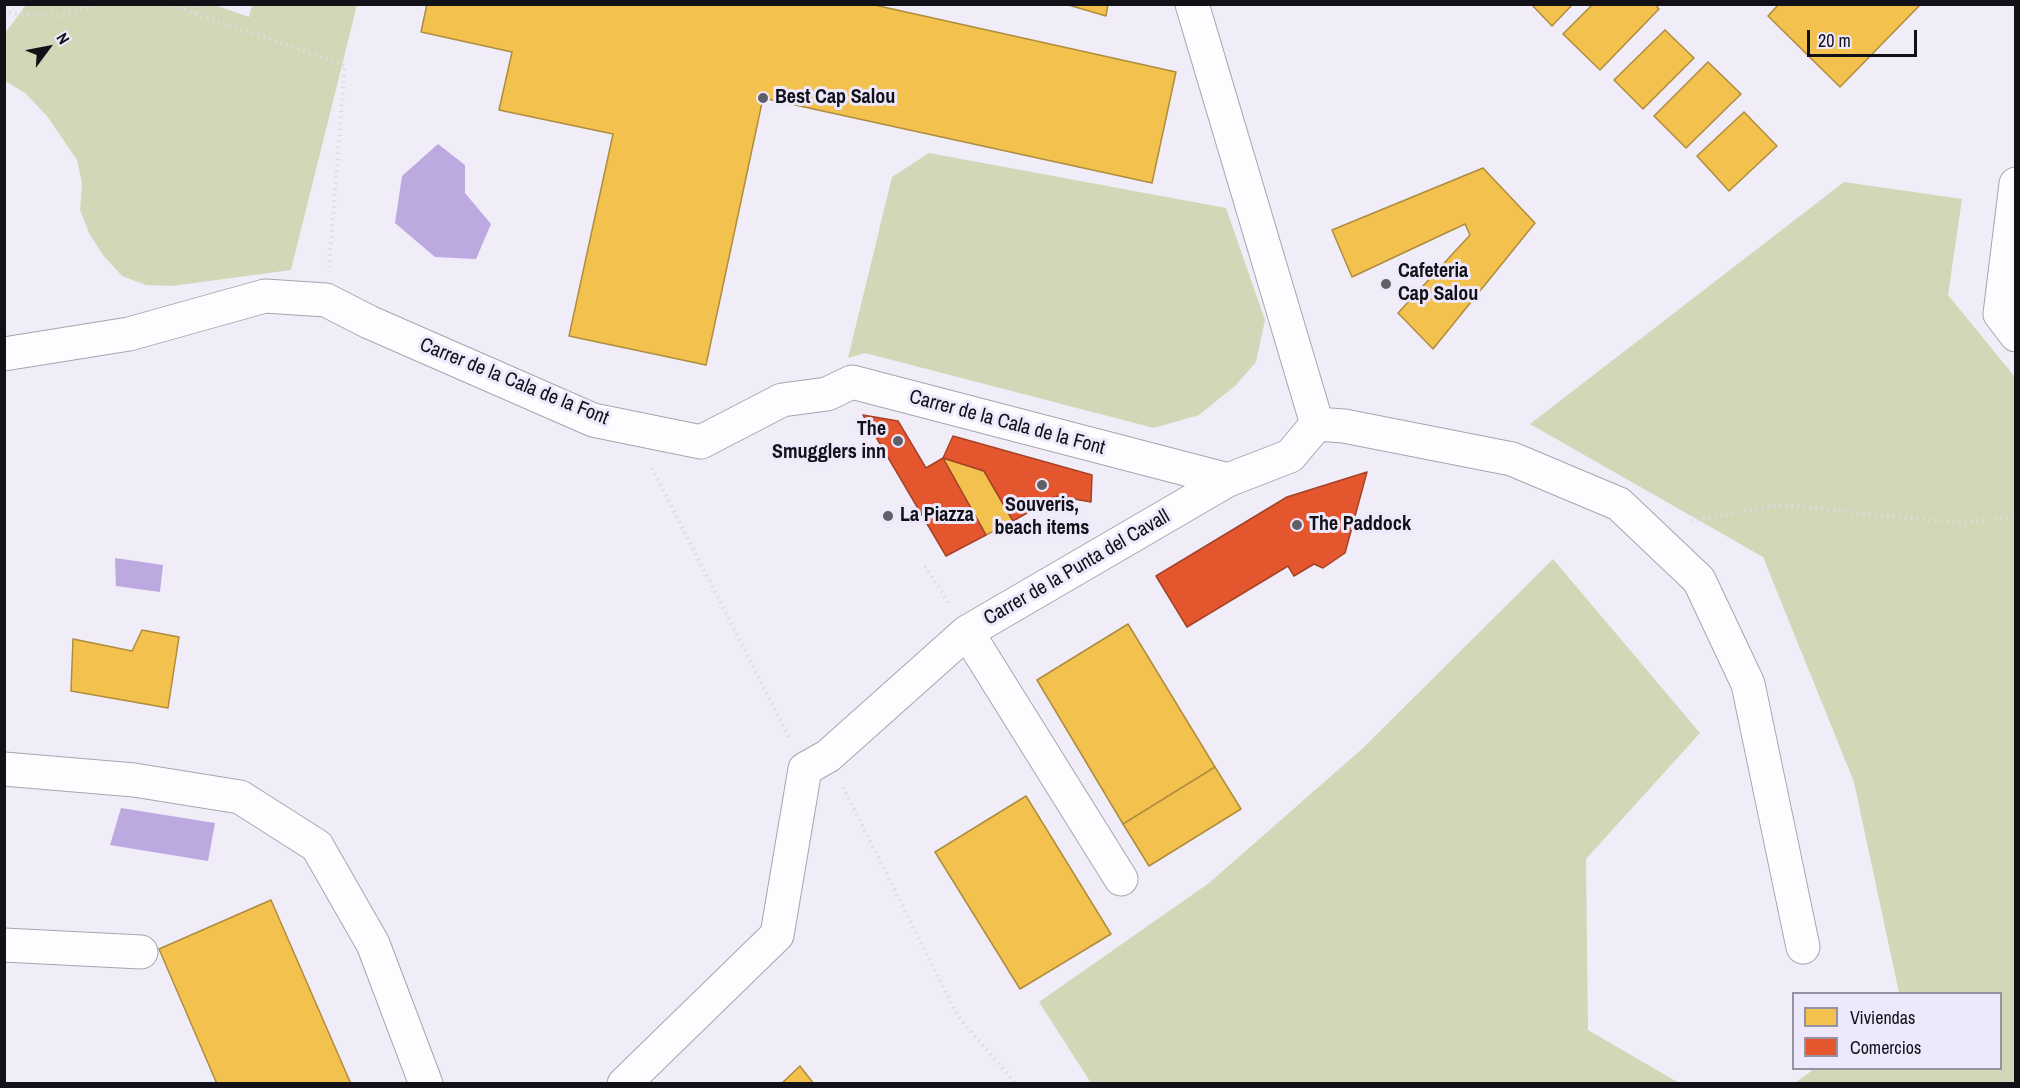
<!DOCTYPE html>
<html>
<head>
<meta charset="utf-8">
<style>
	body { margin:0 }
	#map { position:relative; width:2020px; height:1088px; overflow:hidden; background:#f0edf8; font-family:"Archivo Narrow",sans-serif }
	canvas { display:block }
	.frame { position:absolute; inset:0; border:6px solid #131118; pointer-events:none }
	.legend { position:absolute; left:1792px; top:992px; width:210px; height:78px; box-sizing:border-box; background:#eee8fd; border:2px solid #9692a1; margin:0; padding:8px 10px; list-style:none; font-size:18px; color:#131118 }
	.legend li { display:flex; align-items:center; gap:12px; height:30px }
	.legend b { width:30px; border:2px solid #9692a1 }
	.north { position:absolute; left:18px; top:18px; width:60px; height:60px; -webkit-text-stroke:4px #eee8fd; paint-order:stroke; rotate:58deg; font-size:16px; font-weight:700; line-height:24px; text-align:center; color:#131118 }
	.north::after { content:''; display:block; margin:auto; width:21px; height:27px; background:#131118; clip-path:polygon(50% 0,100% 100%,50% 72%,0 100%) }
	.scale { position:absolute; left:1807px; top:30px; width:110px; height:27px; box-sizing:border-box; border:3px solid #131118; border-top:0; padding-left:8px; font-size:18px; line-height:21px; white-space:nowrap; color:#131118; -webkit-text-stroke:4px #eee8fd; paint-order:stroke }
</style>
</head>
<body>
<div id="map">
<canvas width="2020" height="1088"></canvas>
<div class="frame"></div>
<ul class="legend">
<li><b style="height:16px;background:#f2c14e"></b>Viviendas</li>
<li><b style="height:16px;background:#e4572e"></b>Comercios</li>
</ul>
<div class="north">N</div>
<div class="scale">20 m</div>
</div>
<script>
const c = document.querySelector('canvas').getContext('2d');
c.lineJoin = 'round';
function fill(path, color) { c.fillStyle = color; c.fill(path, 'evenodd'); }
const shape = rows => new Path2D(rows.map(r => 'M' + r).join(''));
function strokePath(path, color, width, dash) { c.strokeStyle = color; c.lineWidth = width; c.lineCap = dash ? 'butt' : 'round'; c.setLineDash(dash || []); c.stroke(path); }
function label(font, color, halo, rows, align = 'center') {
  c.font = font + ' "Archivo Narrow",sans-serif'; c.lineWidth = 6; c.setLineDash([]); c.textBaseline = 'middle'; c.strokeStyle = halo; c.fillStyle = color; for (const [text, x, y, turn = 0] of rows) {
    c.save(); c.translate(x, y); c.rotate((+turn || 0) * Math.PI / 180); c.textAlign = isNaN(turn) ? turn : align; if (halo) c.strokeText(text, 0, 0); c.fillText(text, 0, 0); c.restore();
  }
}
fill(shape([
	[26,5,215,5,249,17,252,5,357,5,291,270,172,286,146,285,122,276,103,255,89,233,80,210,82,183,77,160,47,116,25,93,5,81,5,33],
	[929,153,1226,208,1265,320,1256,362,1236,385,1199,415,1154,428,865,353,848,358,892,177],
	[1844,182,1962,199,1948,295,2015,377,2015,1083,1795,1083,1814,1069,2000,1068,2000,994,1899,993,1854,782,1763,557,1530,424],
	[1553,559,1700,733,1586,859,1588,1030,1679,1083,1091,1083,1039,1002,1209,883,1363,748]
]), '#d1d8b8');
fill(shape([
	[438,144,465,165,465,193,491,224,476,259,435,257,395,223,402,176],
	[115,558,163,565,160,592,116,586],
	[121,808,215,823,208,861,110,845]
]), '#bca9e0');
const homes = shape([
	[427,4,870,4,1176,72,1152,183,763,98,706,365,569,336,613,134,499,110,512,52,421,32,427,4],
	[1065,4,1108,4,1106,16,1065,4],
	[1531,4,1573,4,1552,26,1531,4],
	[1593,4,1655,4,1659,9,1600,70,1563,34,1593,4],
	[1779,4,1921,4,1840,87,1768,16,1779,4],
	[1665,30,1694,58,1643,109,1614,80,1665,30],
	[1708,62,1741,94,1686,148,1654,116,1708,62],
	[1744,112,1777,146,1729,191,1697,156,1744,112],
	[1483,168,1535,223,1433,349,1398,313,1470,235,1465,224,1352,277,1332,230,1483,168],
	[943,458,984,471,1013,521,986,535,943,458],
	[1128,624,1215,767,1123,824,1037,680,1128,624],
	[142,630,179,637,168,708,71,691,73,639,132,651,142,630],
	[1215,767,1241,809,1149,866,1123,824,1215,767],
	[1026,796,1111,934,1020,989,935,852,1026,796],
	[271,900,351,1084,217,1084,159,949,271,900],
	[800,1066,814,1084,781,1084,800,1066]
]);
fill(homes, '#f2c14e');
strokePath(homes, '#af8c3e', 1.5);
const shops = shape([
	[863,415,898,421,926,468,943,458,986,535,946,556,863,415],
	[953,436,1092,475,1091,502,1057,496,1013,521,984,471,943,458,953,436],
	[1367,472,1345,553,1323,568,1314,564,1294,576,1288,566,1187,627,1156,576,1287,497,1367,472]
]);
fill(shops, '#e4572e');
strokePath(shops, '#a54227', 1.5);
const minor = shape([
	[1192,4,1317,424],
	[2016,184,2000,314,2016,335],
	[4,354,129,334,265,296,326,300,369,322,593,420,701,442,782,400,827,394,852,382,1228,480],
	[1317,424,1344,426,1512,459,1619,504,1699,580,1748,684,1803,947],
	[967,632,1121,879],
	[4,769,134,780,240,797,317,846,373,944,426,1084],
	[4,945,141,952],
	[624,1084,777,935,805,769,828,756,967,632,1228,480,1290,456,1317,424]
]);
strokePath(minor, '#a7a5ad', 35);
strokePath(shape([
	[167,4,345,65,329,267],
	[4,10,14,14,58,16,98,4],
	[196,13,196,4],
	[652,468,789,737],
	[1691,521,1781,505,1960,523,2016,516],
	[925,566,949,603],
	[843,787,957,1015,1016,1084]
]), '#dcdbde', 4, [1.5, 4.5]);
strokePath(minor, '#fdfcfe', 33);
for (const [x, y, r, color] of [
	[763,98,6,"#605e66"],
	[1386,284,6,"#605e66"],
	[898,441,6,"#605e66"],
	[1042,485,6,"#605e66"],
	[888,516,6,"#605e66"],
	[1297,525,6,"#605e66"]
]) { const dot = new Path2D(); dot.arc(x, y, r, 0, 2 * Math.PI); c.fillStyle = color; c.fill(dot); strokePath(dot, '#eee8fd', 2); }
label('bold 20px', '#131118', '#eee8fd', [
	["Best Cap Salou",775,98],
	["Cafeteria",1398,272],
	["Cap Salou",1398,295],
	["The",886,430,"right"],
	["Smugglers inn",886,453,"right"],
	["Souveris,",1042,506,"center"],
	["beach items",1042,529,"center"],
	["La Piazza",900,516],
	["The Paddock",1309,525]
], 'left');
label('20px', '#131118', '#eee8fd', [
	["Carrer de la Cala de la Font",514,382,22],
	["Carrer de la Cala de la Font",1007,423,15],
	["Carrer de la Punta del Cavall",1077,568,-30]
]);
</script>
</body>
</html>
